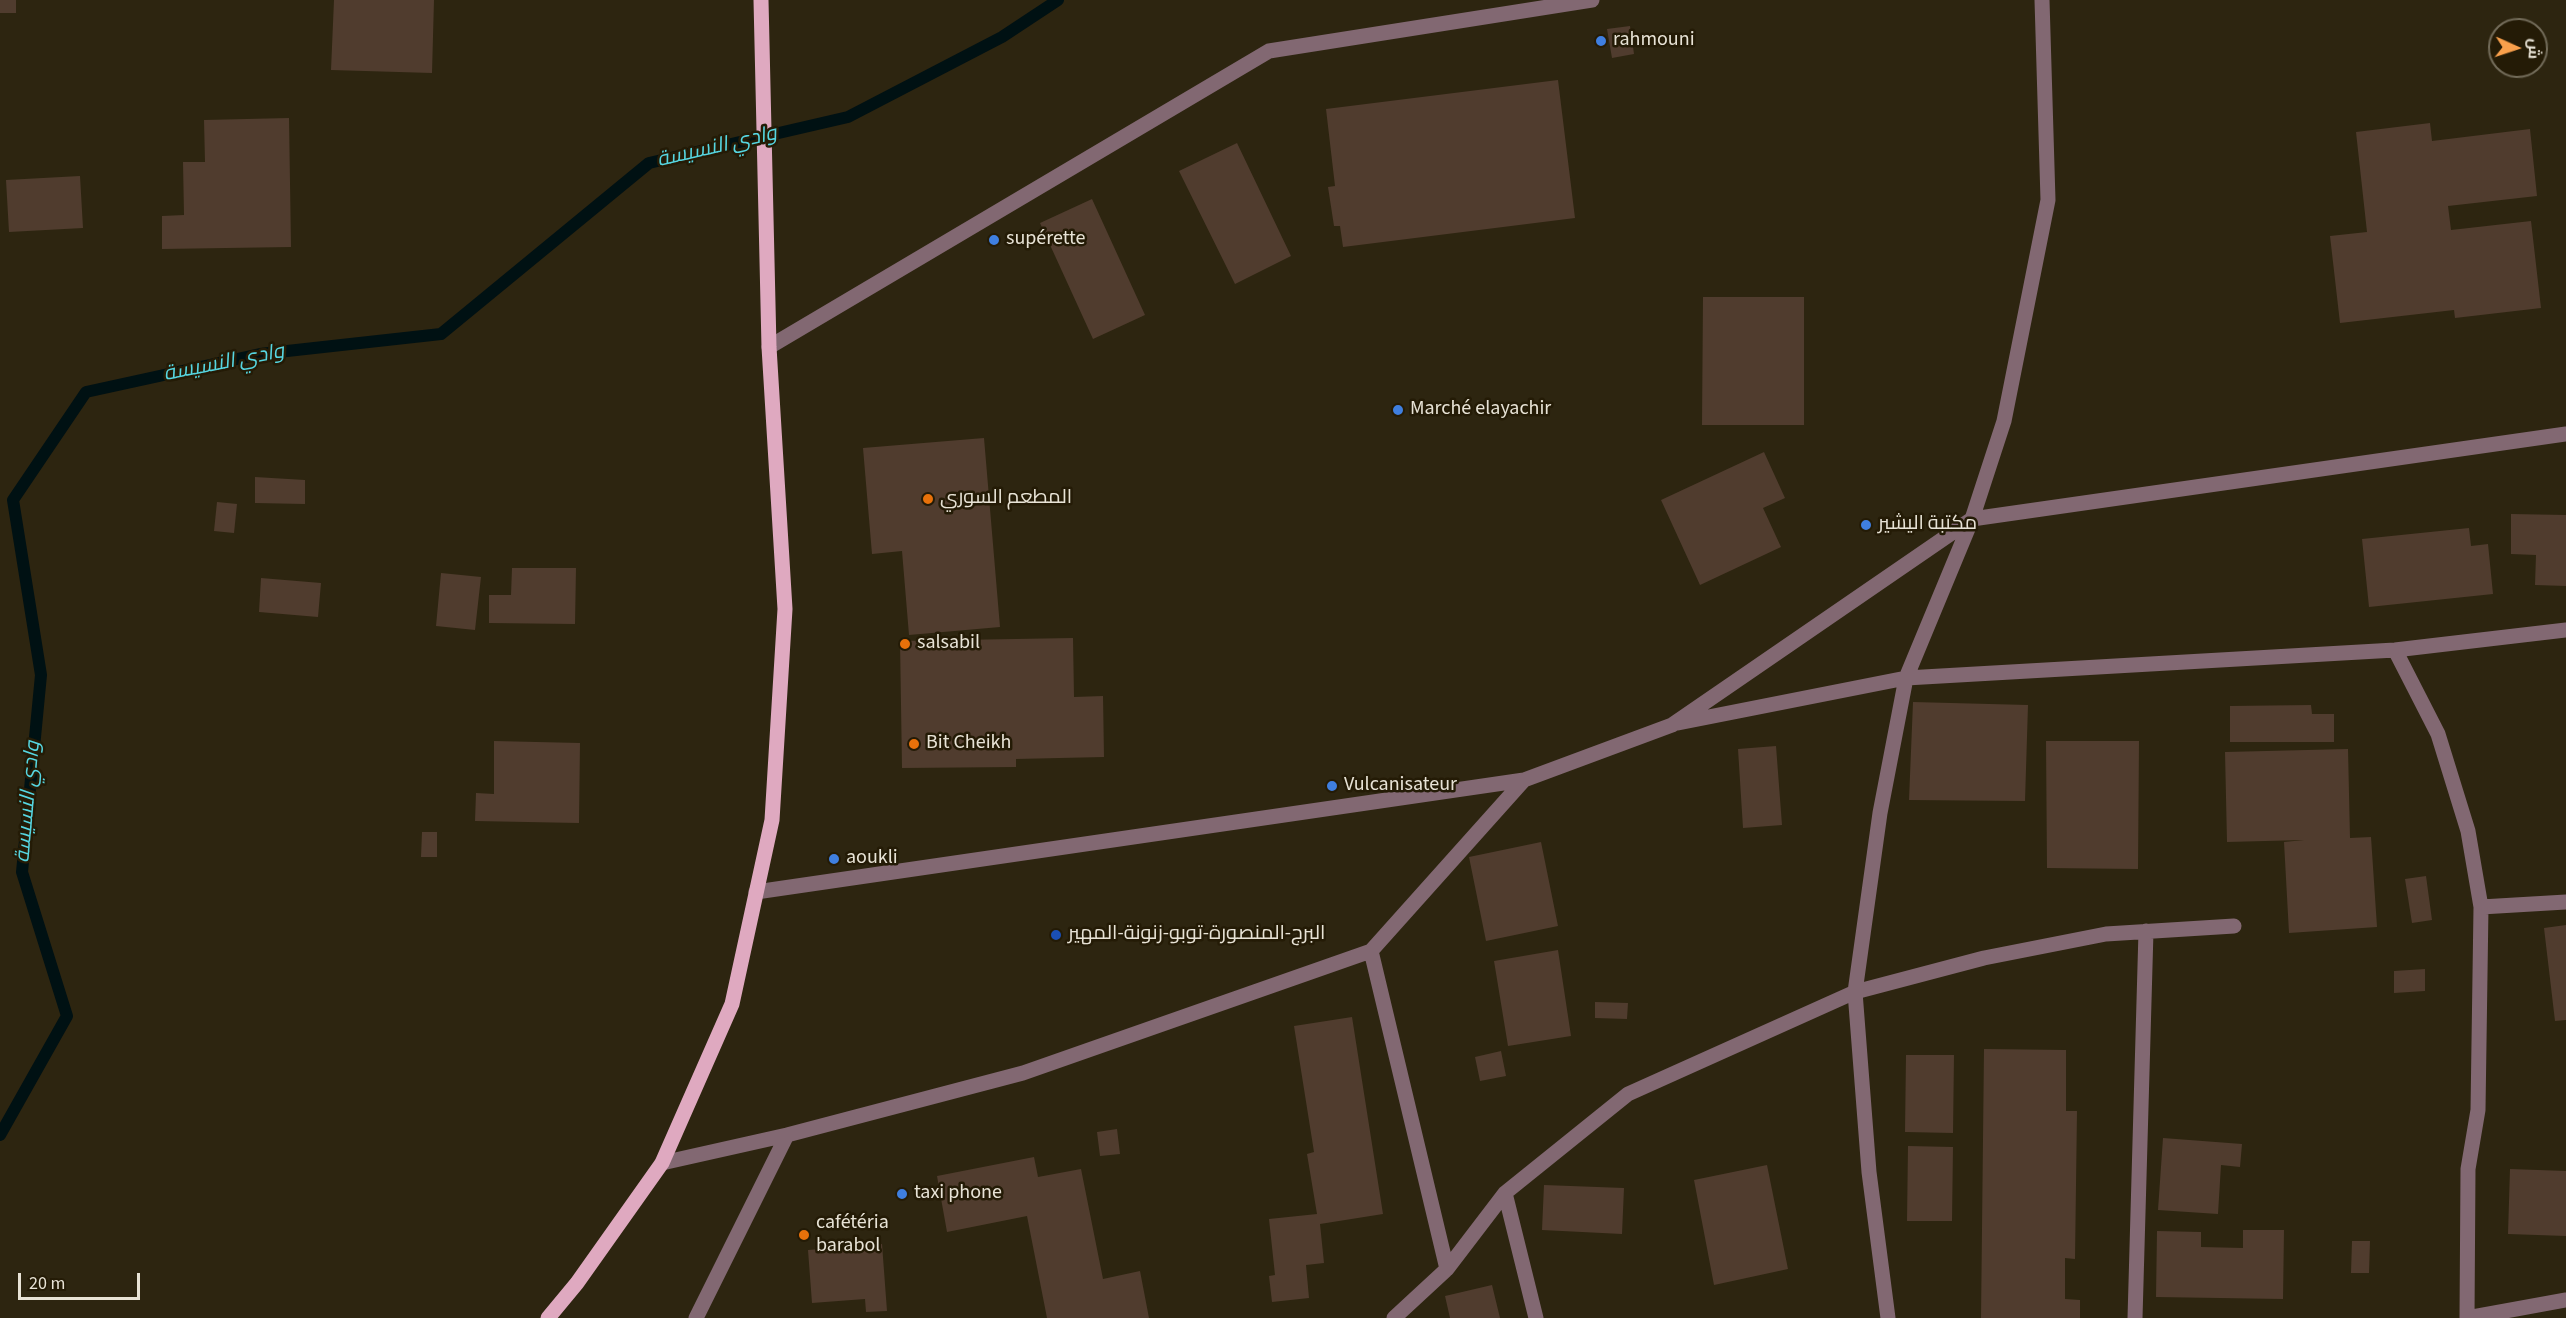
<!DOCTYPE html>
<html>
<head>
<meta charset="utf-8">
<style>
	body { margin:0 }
	#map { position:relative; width:2566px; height:1318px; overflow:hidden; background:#2d2510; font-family:"Source Sans 3",Cairo,sans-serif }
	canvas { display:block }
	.north { position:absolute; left:2488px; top:18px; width:60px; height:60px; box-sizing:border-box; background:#241b06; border:2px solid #726b59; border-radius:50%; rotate:93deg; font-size:16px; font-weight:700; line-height:24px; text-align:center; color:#e8e3d6 }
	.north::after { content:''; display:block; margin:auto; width:21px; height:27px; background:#f9a04c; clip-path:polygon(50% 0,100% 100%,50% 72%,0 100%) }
	.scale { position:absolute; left:18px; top:1273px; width:122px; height:27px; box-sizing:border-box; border:3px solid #e8e3d6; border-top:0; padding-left:8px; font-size:18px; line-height:21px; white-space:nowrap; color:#e8e3d6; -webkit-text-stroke:4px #241b06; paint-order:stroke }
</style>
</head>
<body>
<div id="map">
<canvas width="2566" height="1318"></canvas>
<div class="north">ش</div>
<div class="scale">20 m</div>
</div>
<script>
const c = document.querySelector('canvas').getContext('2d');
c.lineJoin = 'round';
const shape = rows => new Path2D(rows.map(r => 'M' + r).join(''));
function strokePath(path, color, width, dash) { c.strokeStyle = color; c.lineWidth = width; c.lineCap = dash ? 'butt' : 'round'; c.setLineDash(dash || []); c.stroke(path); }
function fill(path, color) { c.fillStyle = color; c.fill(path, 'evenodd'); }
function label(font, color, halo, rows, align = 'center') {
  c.font = font + ' "Source Sans 3",Cairo,sans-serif'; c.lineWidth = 5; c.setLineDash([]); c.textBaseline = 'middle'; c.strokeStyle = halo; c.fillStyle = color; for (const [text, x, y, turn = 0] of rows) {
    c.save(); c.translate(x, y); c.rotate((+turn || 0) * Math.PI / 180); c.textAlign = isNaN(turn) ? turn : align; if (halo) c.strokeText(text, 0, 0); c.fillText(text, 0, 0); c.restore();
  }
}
strokePath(shape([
	[0,1135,67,1016,22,872,41,675,13,500,86,392,260,354,441,334,649,163,848,117,1002,37,1058,0]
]), '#001113', 12);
fill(shape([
	[0,0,16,0,16,13,0,13],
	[334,0,434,0,432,73,331,70],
	[1630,26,1634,54,1612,58,1607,29],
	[1558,80,1575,218,1343,247,1340,226,1334,226,1328,187,1335,186,1326,109],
	[289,118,291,247,162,249,162,216,184,215,183,162,205,162,204,120],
	[2430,123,2432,141,2530,129,2537,196,2448,206,2451,230,2531,221,2541,308,2455,318,2454,310,2340,323,2330,236,2367,232,2356,132],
	[1237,143,1291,256,1235,284,1179,171],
	[80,176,83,228,9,232,6,180],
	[1092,199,1145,315,1093,339,1040,223],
	[1703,297,1804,297,1804,425,1702,425],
	[984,438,1000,627,909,635,902,551,872,554,863,448],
	[1764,452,1785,498,1763,508,1781,547,1700,585,1661,500],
	[255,477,305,480,305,504,255,503],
	[217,502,237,504,234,533,214,531],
	[2511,514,2566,515,2566,586,2535,585,2536,555,2511,554],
	[2469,528,2471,546,2488,544,2493,594,2369,607,2362,539],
	[512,568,576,568,575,624,489,623,489,595,511,595],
	[441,573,481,577,475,630,436,626],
	[261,578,321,583,318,617,259,612],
	[1073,638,1074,697,1103,696,1104,757,1016,759,1016,767,902,768,900,641],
	[1913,702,2028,705,2025,801,1909,800],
	[2311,705,2312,714,2334,714,2334,742,2230,742,2230,706],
	[494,741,580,743,579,823,475,821,476,793,494,794],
	[2046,741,2139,741,2138,869,2047,868],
	[1776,746,1782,825,1743,828,1738,749],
	[2348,749,2350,838,2371,837,2377,927,2289,933,2284,842,2304,840,2227,842,2225,752],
	[422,832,437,832,437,857,421,857],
	[1541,842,1558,926,1486,941,1469,857],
	[2426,876,2432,920,2412,923,2405,879],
	[2566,925,2566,1020,2555,1021,2544,928],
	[1558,950,1571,1036,1508,1046,1494,961],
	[2425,969,2425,991,2394,993,2394,971],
	[1595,1002,1628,1003,1627,1019,1595,1018],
	[1352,1017,1383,1214,1320,1224,1324,1263,1306,1265,1309,1298,1272,1302,1269,1276,1275,1275,1269,1219,1317,1214,1307,1154,1314,1152,1294,1026],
	[1984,1049,2066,1050,2066,1111,2077,1111,2075,1259,2065,1258,2065,1299,2080,1300,2080,1318,1981,1318],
	[1501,1051,1506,1076,1480,1081,1475,1057],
	[1906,1055,1954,1055,1953,1133,1905,1132],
	[1117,1129,1120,1154,1100,1156,1097,1132],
	[2163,1138,2242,1144,2240,1167,2221,1165,2218,1214,2158,1210],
	[1908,1146,1953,1147,1952,1221,1907,1221],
	[1034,1157,1038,1177,1081,1169,1103,1279,1140,1271,1149,1318,1047,1318,1027,1216,947,1232,937,1176],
	[1767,1165,1788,1269,1714,1285,1694,1180],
	[2510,1169,2566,1171,2566,1236,2508,1234],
	[1544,1185,1624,1188,1622,1234,1542,1230],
	[2243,1230,2284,1230,2283,1299,2156,1297,2157,1231,2201,1232,2201,1247,2243,1248],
	[2352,1241,2370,1241,2369,1273,2351,1273],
	[882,1244,887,1311,866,1312,865,1299,812,1303,808,1250],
	[1492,1285,1500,1318,1450,1318,1445,1296]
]), '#503c2e');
strokePath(shape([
	[769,347,1269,51,1592,0],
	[2395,650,2438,734,2468,831,2481,907,2478,1110,2468,1169,2467,1318],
	[1678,723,1906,678,2395,650,2566,630],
	[756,892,1524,780,1672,725,1972,519,2004,421,2048,200,2042,0],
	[2481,907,2566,902],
	[1371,951,1447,1269],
	[662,1163,787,1135,1023,1073,1371,951,1524,780],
	[1505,1193,1536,1318],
	[696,1318,787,1135],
	[1394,1318,1447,1269,1505,1193,1628,1094,1855,992,1984,958,2106,934,2234,926],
	[1888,1318,1869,1172,1855,992,1880,813,1906,678,1972,519,2566,434],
	[2135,1318,2146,931],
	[2467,1318,2566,1300]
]), '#826872', 15);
strokePath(shape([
	[548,1318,577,1283,662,1163,732,1004,772,820,785,609,769,347,761,0]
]), '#dfa9c0', 15);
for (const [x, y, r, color] of [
	[1601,41,6,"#3f7fe0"],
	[994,240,6,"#3f7fe0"],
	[1398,410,6,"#3f7fe0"],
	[928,499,6,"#e8710a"],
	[1866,525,6,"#3f7fe0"],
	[905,644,6,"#e8710a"],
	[914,744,6,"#e8710a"],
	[1332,786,6,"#3f7fe0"],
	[834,859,6,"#3f7fe0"],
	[1056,935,6,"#1a4fb4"],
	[902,1194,6,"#3f7fe0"],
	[804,1235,6,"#e8710a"]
]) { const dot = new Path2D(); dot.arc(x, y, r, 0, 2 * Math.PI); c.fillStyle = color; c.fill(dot); strokePath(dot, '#241b06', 2); }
label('20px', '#e8e3d6', '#241b06', [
	["rahmouni",1613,41],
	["supérette",1006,240],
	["Marché elayachir",1410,410],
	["المطعم السوري",940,499],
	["مكتبة اليشير",1878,525],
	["salsabil",917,644],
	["Bit Cheikh",926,744],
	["Vulcanisateur",1344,786],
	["aoukli",846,859],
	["البرج-المنصورة-توبو-زنونة-المهير",1068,935],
	["taxi phone",914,1194],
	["cafétéria",816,1224],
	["barabol",816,1247]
], 'left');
label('italic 21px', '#56d6e1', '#241b06', [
	["وادي النسيسة",717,148,-13],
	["وادي النسيسة",224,364,-11],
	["وادي النسيسة",29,802,-85]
]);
</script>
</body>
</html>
